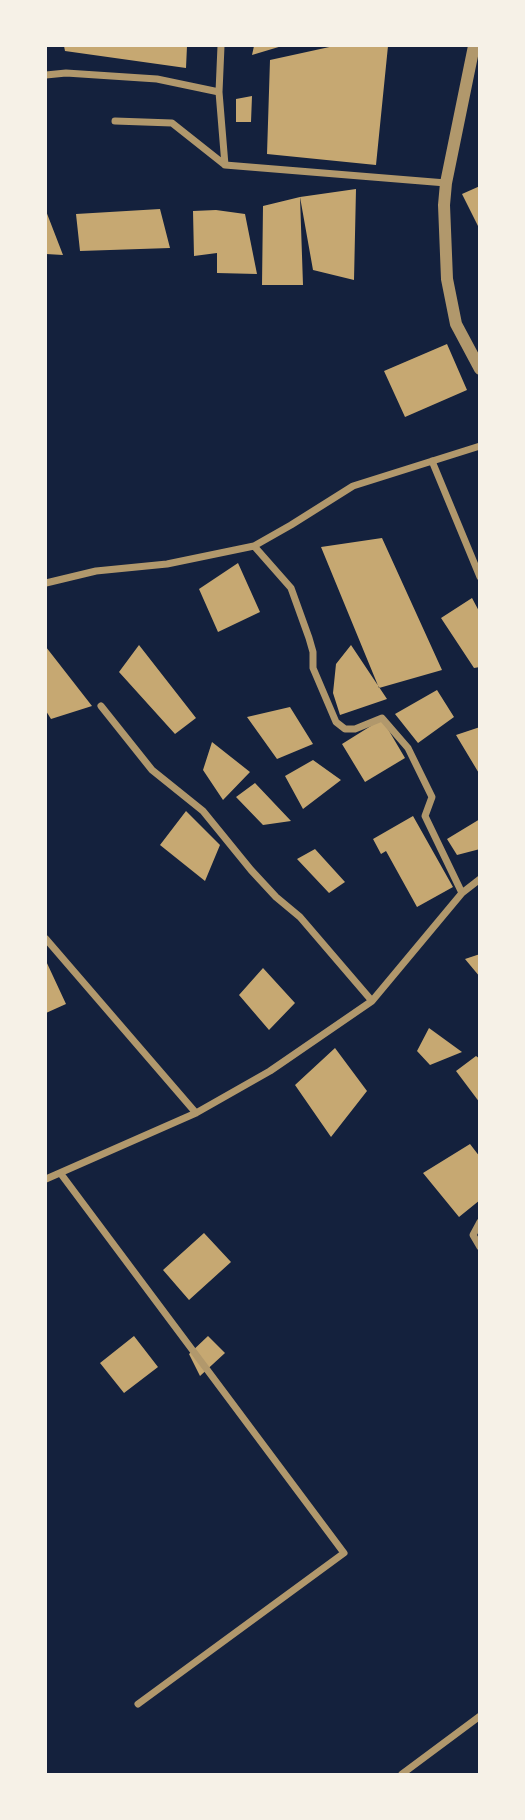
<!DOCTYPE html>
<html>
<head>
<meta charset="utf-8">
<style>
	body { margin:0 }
	#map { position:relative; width:525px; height:1820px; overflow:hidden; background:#14213d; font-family:"Titillium Web",sans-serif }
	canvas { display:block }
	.frame { position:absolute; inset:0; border:47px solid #f6f1e7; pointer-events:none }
</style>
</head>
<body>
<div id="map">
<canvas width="525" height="1820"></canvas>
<div class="frame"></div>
</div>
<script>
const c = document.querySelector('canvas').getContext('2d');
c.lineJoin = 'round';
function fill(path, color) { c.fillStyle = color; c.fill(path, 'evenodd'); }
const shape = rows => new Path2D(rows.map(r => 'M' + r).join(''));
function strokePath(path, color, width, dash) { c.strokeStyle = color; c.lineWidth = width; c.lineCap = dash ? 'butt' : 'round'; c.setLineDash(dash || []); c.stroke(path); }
fill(shape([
	[64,46,187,46,186,68,65,51],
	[254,46,282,46,252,55],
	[334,46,388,46,376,165,267,154,270,60],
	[252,96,251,122,236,122,236,99],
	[480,186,480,230,462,194],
	[356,189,354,280,313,270,300,197,303,285,262,285,263,206,300,197],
	[160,209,170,248,80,251,76,214],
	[216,210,245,214,257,274,217,273,217,253,194,256,193,211],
	[46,211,63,255,46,254],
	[447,344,467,390,405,417,384,371],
	[382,538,442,670,379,688,321,547],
	[238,563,260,612,218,632,199,589],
	[472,598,480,613,480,667,474,668,441,618],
	[139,645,196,718,175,734,119,672],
	[351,645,387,699,340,715,333,693,336,664],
	[46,647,92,706,51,719,46,711],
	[437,690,454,717,418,743,395,714],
	[290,707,313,744,277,759,247,717],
	[382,719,405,758,365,782,342,744],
	[480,727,480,775,456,735],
	[212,742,250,772,223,800,203,770],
	[313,760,341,780,303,809,285,776],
	[255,783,291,821,263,825,236,797],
	[186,811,220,845,205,881,160,845],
	[413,816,453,887,417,907,386,851,381,854,373,839],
	[480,819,480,849,457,855,447,839],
	[315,849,345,882,329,893,297,859],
	[480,954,480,977,465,959],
	[46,961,66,1004,46,1013],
	[263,968,295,1003,269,1030,239,995],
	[429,1028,462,1052,430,1065,417,1051],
	[335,1048,367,1091,331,1137,295,1085],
	[476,1056,480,1059,480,1103,456,1071],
	[470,1144,480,1157,480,1200,459,1217,423,1173],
	[204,1233,231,1262,189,1300,163,1270],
	[134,1336,158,1367,124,1393,100,1363],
	[208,1336,225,1353,200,1376,189,1354]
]), '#c6a872');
strokePath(shape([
	[46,75,66,73,157,79,219,92,225,165],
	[219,92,221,46],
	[115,121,172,123,225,165,446,183],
	[432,461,480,577],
	[254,546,291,588,309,638,313,652,313,668,336,722,345,729,355,729,382,718,408,748,432,797,425,816,462,893],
	[46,583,96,571,167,564,254,546,291,525,353,486,480,446],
	[101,706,152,770,203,811,251,870,276,897,300,917,372,1001],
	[46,939,196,1113],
	[61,1174,344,1553,138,1704],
	[46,1179,196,1113,270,1071,372,1001,462,893,480,879],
	[480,1222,473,1235,480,1247],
	[402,1774,480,1716]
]), '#b1986c', 7);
strokePath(shape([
	[474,46,446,183,444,205,447,279,456,324,480,369]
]), '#b1986c', 12);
</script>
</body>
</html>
